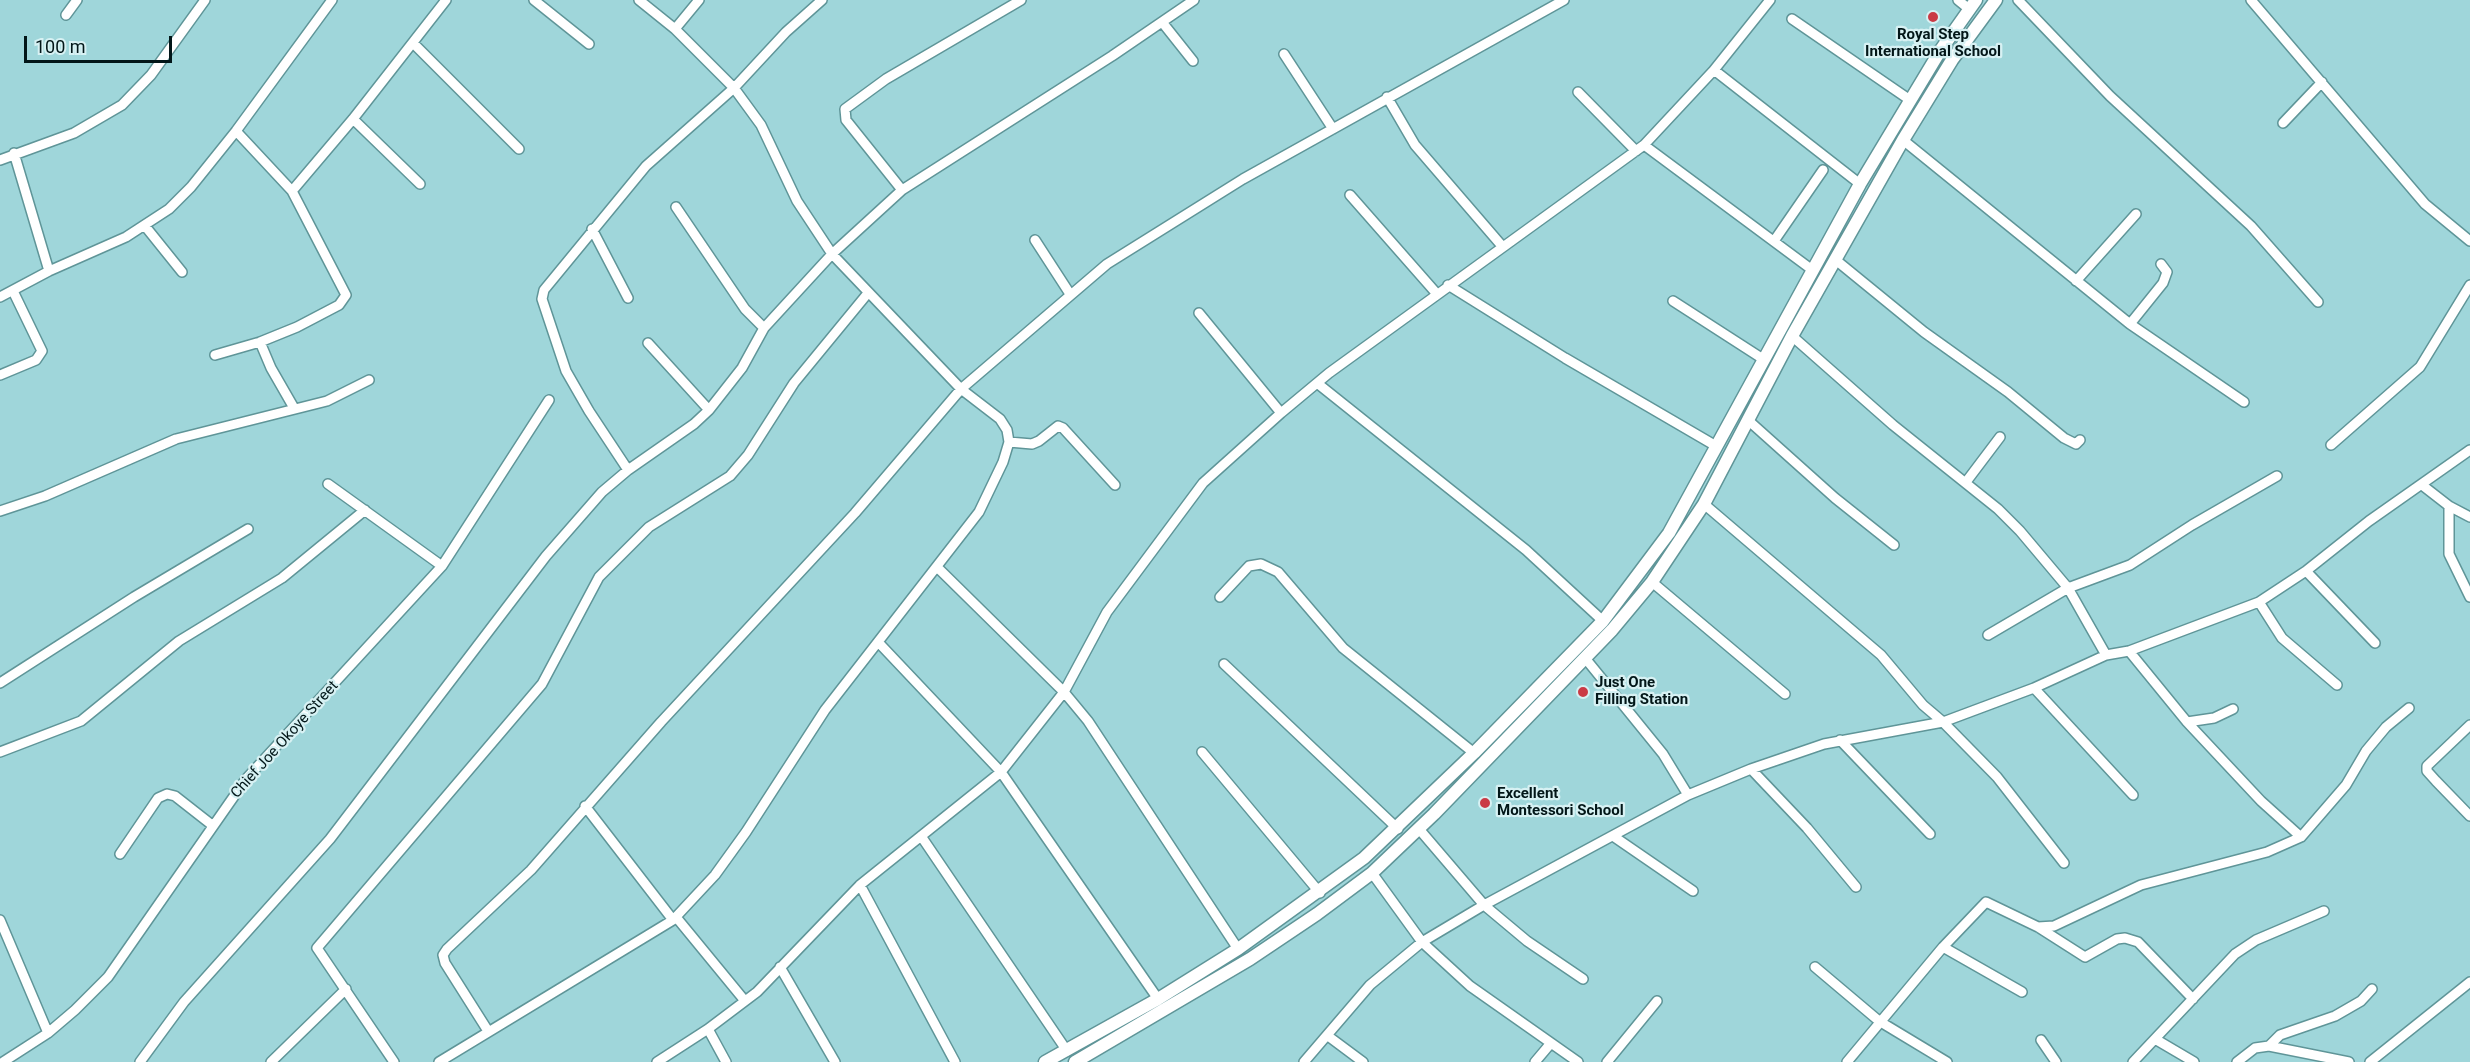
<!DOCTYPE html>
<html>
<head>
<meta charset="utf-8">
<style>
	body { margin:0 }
	#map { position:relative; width:2470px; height:1062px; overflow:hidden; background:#9fd6da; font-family:Roboto,sans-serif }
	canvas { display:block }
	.scale { position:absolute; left:24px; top:36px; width:148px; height:27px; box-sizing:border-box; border:3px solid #021618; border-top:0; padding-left:8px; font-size:18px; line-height:21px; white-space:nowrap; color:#021618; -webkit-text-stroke:4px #d7f1f3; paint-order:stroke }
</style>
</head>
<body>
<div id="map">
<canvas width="2470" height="1062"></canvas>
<div class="scale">100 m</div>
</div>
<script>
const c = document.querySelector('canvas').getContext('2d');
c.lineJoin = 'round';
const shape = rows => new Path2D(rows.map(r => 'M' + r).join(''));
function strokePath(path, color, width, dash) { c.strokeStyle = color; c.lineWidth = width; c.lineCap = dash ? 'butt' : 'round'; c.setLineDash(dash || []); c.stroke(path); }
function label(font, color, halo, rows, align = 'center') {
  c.font = font + ' Roboto,sans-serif'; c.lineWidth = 4.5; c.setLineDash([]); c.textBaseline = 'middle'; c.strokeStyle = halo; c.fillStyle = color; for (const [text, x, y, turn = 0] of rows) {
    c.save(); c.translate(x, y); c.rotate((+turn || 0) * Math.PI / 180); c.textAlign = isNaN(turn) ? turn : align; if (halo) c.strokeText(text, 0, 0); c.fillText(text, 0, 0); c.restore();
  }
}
const minor = shape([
	[534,0,589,44],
	[1958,0,1969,9],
	[2018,0,2110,96,2251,226,2318,302],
	[2251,0,2425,204,2470,241],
	[66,15,77,0],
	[1792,19,1910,100],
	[1162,22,1193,61],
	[675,29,699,0],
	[413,43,519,149],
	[1284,54,1333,129],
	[1714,70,1860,184],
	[1578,92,1636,151],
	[1387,97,1415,145,1502,246],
	[353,119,420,184],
	[2283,123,2322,82],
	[1903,140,2130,324,2244,402],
	[1644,145,1811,269],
	[14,153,49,271],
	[0,160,74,133,122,105,151,75,205,0],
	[902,190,846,120,845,109,886,79,1021,0],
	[292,191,353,119,446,0],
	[1350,195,1437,294],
	[676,207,745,309,764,328],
	[145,226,182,272],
	[592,229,628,298],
	[1035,240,1070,294],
	[1774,241,1823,170],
	[1837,261,1924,332,2008,392,2064,438,2076,444,2080,440],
	[2076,281,2136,214],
	[1448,285,1565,358,1716,446],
	[0,297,49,271,126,237,169,209,191,187,236,131,332,0],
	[1673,301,1763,359],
	[1199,313,1281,413],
	[2130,324,2163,283,2167,272,2161,264],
	[1792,336,1893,425,1998,509,2020,531,2068,588,2106,655],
	[260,342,271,368,294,408],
	[648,343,709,410],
	[215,355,260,342,297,327,339,305,346,295,292,191,236,131],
	[0,375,36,360,42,351,13,291],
	[1317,383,1526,550,1603,621],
	[1749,421,1835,498,1894,545],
	[1009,442,1032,444,1039,441,1058,426,1063,428,1115,485],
	[2331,445,2420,367,2470,285],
	[628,470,589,411,566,371,542,299,544,290,646,166,734,88,786,32,822,0],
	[1966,482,2000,437],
	[328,484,442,566],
	[2422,485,2449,506,2470,517],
	[1704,504,1881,655,1923,705,1943,722,1997,777,2064,863],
	[2449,506,2449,554,2470,597],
	[0,511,45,496,176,439,327,401,369,380],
	[938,568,1064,692,1088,721,1238,949],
	[2306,571,2375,643],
	[1652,582,1785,694],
	[1220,597,1249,566,1261,564,1278,572,1343,648,1474,753],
	[2259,602,2282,638,2337,685],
	[1988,635,2068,588,2130,565,2192,525,2277,476],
	[878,642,1001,772,1158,999],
	[2129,651,2187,722,2261,801,2301,837],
	[1585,658,1663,754,1688,795],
	[1224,664,1398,829],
	[0,683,134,597,248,529],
	[2034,688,2133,795],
	[2187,722,2214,718,2233,709],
	[2470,725,2427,766,2427,771,2436,781,2470,816],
	[1840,740,1930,834],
	[0,752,81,721,179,641,282,578,365,510],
	[1202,752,1320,893],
	[1751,769,1807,828,1856,887],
	[585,806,673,920],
	[1419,829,1484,905,1527,941,1583,979],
	[921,836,1067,1051],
	[1613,836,1693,891],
	[120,854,158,798,167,794,175,796,212,825],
	[1372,873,1422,942,1484,905,1688,795,1751,769,1824,744,1943,722,2034,688,2106,655,2129,651,2259,602,2306,571,2369,521,2470,450],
	[860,885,955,1062],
	[676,917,745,1001],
	[0,920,48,1033],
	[2038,927,2054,926,2141,885,2267,852,2301,837,2346,785,2366,751,2386,727,2409,708],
	[1943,947,2022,992],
	[780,967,835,1062],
	[1815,967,1879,1021,1947,1062],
	[708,1029,726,1062],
	[488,1031,445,963,443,955,447,949,531,870,661,722,855,513,961,389,1107,264,1243,179,1564,0],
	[1328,1036,1363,1062],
	[2155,1039,2194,1062],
	[2041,1040,2056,1062],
	[2269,1046,2280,1035,2335,1016,2361,1001,2372,989],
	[3,1062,48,1033,75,1010,108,977,246,779,442,566,549,400],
	[140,1062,184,1002,330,839,546,556,602,492,628,470,694,424,709,410,742,368,764,328,832,254,902,190,1112,56,1194,0],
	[271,1062,346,989],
	[394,1062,317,948,542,684,599,577,649,527,730,476,748,455,794,383,868,293],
	[439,1062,673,920,715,875,746,832,825,710,979,512,1003,462,1009,442,1007,430,1000,419,961,389,832,254,797,201,761,125,734,88,675,29,639,0],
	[657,1062,708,1029,757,992,860,885,1001,772,1064,692,1107,612,1203,483,1281,413,1329,373,1644,145,1714,70,1770,0],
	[1304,1062,1370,985,1422,942,1470,986,1578,1062],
	[1535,1062,1551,1043],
	[1607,1062,1657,1001],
	[1847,1062,1943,947,1986,902,2038,927,2085,957,2117,939,2125,938,2138,942,2193,999],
	[2133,1062,2235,954,2256,940,2324,911],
	[2237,1062,2255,1048,2269,1046,2349,1062],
	[2370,1062,2470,982]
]);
const secondary = shape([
	[1045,1062,1158,999,1238,949,1364,858,1474,753,1603,621,1669,533,1860,184,1940,51,1976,0],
	[1075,1062,1250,959,1317,914,1372,873,1434,814,1612,630,1652,582,1704,504,1792,336,1903,140,1952,60,1996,0]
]);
strokePath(minor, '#5f9598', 12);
strokePath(secondary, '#5f9598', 15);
strokePath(minor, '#fff', 9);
strokePath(secondary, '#fff', 12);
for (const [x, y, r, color] of [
	[1933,17,6,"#ca3a45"],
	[1583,692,6,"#ca3a45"],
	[1485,803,6,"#ca3a45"]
]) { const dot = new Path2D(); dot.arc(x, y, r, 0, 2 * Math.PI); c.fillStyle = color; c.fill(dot); strokePath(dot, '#d7f1f3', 2); }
label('bold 15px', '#021618', '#d7f1f3', [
	["Royal Step",1933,35,"center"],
	["International School",1933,52,"center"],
	["Just One",1595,683],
	["Filling Station",1595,700],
	["Excellent",1497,794],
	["Montessori School",1497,811]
], 'left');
label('15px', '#021618', '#d7f1f3', [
	["Chief Joe Okoye Street",285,740,-48]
]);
</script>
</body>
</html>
